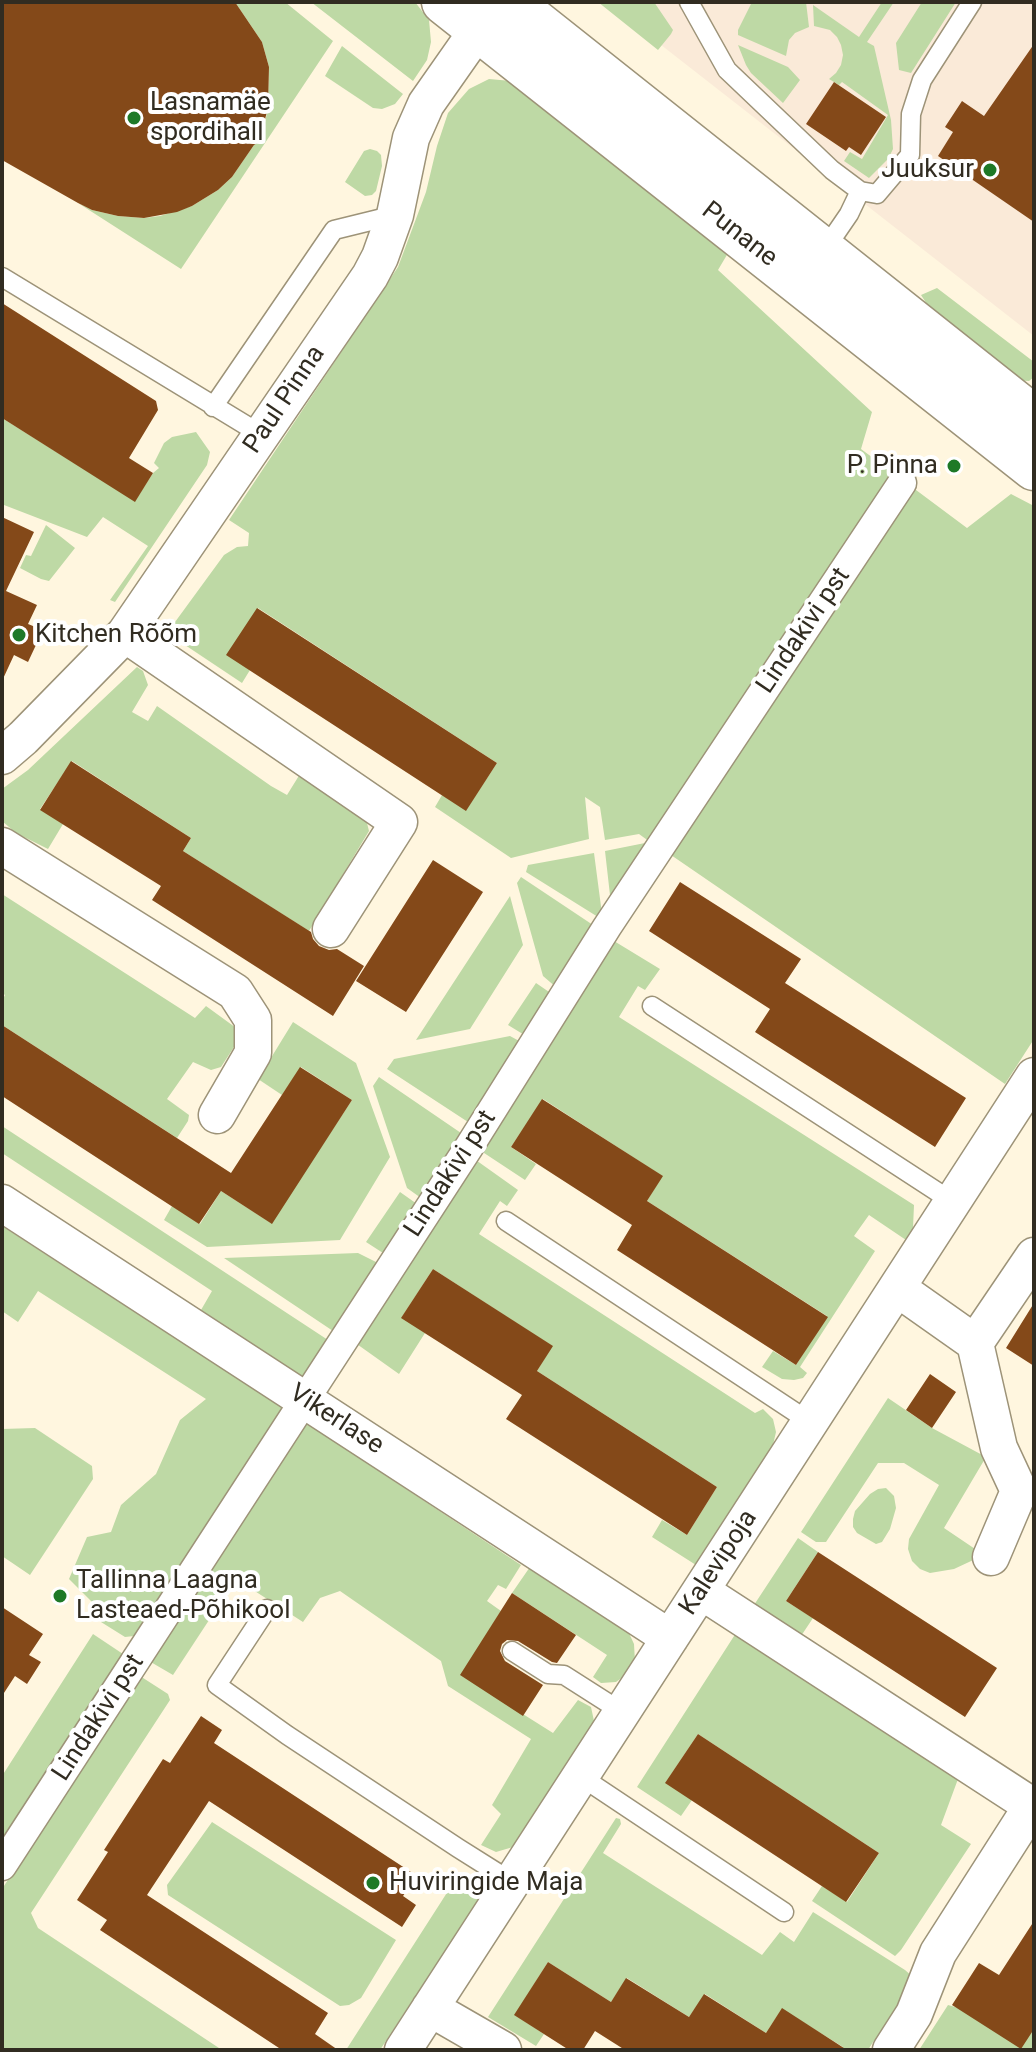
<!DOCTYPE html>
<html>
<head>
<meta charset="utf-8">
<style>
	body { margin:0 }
	#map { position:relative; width:1036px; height:2052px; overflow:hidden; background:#fff6df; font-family:Roboto,sans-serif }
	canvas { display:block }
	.frame { position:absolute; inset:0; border:4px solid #312c21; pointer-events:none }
</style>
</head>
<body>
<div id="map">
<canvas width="1036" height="2052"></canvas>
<div class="frame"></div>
</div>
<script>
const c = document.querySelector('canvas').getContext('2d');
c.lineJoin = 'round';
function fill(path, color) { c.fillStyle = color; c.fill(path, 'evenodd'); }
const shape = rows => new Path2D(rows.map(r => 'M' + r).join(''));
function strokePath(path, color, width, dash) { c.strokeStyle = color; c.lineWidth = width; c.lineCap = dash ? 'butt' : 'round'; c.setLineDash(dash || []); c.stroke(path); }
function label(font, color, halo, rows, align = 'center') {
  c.font = font + ' Roboto,sans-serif'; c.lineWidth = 8; c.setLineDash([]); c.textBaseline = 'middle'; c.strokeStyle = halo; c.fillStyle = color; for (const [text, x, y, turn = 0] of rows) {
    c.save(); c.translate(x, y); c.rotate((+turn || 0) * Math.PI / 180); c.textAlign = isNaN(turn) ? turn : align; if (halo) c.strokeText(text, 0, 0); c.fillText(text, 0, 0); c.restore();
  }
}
fill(shape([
	[606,2,1034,2,1034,336]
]), '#faead8');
fill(shape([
	[235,2,285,2,333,41,181,269,78,203,92,210,118,216,144,218,160,216,192,206,218,190,232,177,254,145,259,142,264,127,268,108,269,67,262,42],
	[311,2,415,2,429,20,431,42,427,60,413,81],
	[598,2,654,2,673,30,671,34,658,50],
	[752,2,806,2,809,27,795,33,789,40,786,56,738,35,738,30],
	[882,2,894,2,867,42,874,46,891,120,893,149,888,159,869,178,844,161,850,152,862,159,888,115,842,82,839,85,829,79,836,73,841,65,843,55,841,45,837,37,830,30,814,26,813,5,859,37],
	[922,2,956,2,911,73,899,70,896,43],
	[738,45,788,67,800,80,783,103,751,73,746,65],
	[342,46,403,94,395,104,382,109,373,108,325,76],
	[489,79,511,81,731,248,718,270,872,412,861,449,967,528,1011,494,1034,506,1034,1039,1005,1084,652,842,611,904,605,851,650,842,639,834,605,840,600,807,585,797,589,839,511,858,435,807,442,795,466,810,497,763,258,608,250,670,242,683,167,633,224,555,237,547,248,546,249,533,229,520,398,267,426,192,437,146,448,113,469,89],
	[370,149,377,151,381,155,382,166,376,191,372,195,365,196,345,182,364,151],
	[937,288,1034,362,1034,377,1029,381,1013,380,934,315,921,295],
	[2,418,135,501,153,473,159,468,154,463,164,443,172,437,196,432,210,452,207,465,115,602,110,600,148,546,103,517,87,537,4,505,2,509],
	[46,525,75,548,49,581,41,579,20,568,26,555,31,556],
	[137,667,143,671,148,685,132,712,148,721,157,706,271,786,287,795,300,774,366,819,369,831,309,931,183,851,191,838,72,761,40,809,63,824,48,849,16,833,2,821,2,789,28,770],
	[594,853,602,914,598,917,526,872,528,865],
	[521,877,596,927,557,988,543,976,517,883],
	[2,894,195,1018,206,1006,243,1033,221,1067,211,1070,193,1062,167,1099,189,1115,188,1121,177,1138,2,1025,2,1001,5,995,2,993],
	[510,896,523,945,470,1029,416,1040],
	[614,941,660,969,645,990,638,986,619,1017,914,1205,913,1228,906,1240,869,1215,854,1236,875,1251,800,1367,807,1373,803,1378,794,1380,782,1379,762,1367,773,1351,796,1365,827,1316,647,1201,662,1176,543,1099,511,1147,536,1164,525,1180,478,1149],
	[536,983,552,994,526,1036,508,1025],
	[293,1022,356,1063,390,1157,340,1240,207,1247,164,1220,172,1206,200,1224,221,1191,271,1223,352,1100,301,1067,282,1095,258,1079],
	[510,1036,521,1042,468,1122,387,1069,394,1059],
	[379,1077,461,1133,421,1198,407,1188,373,1086],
	[2,1126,328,1340,304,1378,201,1310,212,1291,2,1153],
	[473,1158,518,1190,507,1206,500,1201,479,1234,755,1413,763,1409,773,1419,776,1432,773,1445,696,1565,652,1537,662,1520,687,1535,717,1487,537,1371,552,1346,433,1269,402,1317,425,1333,399,1374,354,1342],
	[400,1192,417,1204,383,1253,366,1242],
	[2,1226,283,1408,134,1636,125,1637,101,1622,105,1615,69,1579,87,1537,111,1532,121,1505,156,1474,180,1420,206,1399,38,1291,18,1322,2,1311],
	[358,1253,378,1263,333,1331,224,1258],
	[888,1398,932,1428,986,1457,944,1528,984,1555,954,1569,930,1573,920,1569,912,1561,908,1549,909,1539,939,1485,904,1463,878,1463,826,1542,816,1542,801,1532],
	[305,1422,521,1565,506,1589,498,1585,487,1601,501,1611,461,1675,553,1733,578,1700,591,1707,594,1721,513,1847,496,1852,481,1845,501,1814,492,1805,531,1739,448,1686,441,1661,340,1591,320,1598,303,1622,236,1579,173,1675,149,1661],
	[35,1428,92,1466,93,1479,30,1575,2,1556,2,1429],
	[886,1488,894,1496,896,1508,890,1529,882,1542,876,1544,857,1533,853,1527,853,1519,855,1511,870,1494,878,1489],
	[798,1538,818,1552,786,1601,813,1618,801,1636,754,1605],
	[532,1564,628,1631,634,1644,635,1662,627,1674,616,1682,601,1683,593,1677,607,1655,512,1593],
	[736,1633,958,1779,941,1825,971,1844,901,1950,895,1956,812,1901,822,1886,847,1902,879,1853,698,1734,666,1782,692,1800,681,1816,637,1787],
	[93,1634,126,1656,2,1847,2,1776],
	[140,1676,168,1694,170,1700,31,1913,38,1928,222,2050,2,2050,2,1889],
	[616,1818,620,1819,621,1824,603,1853,762,1955,780,1932,794,1942,813,1912,905,1970,920,1983,886,2032,873,2042,868,2050,842,2050,843,2047,782,2009,766,2033,705,1994,689,2017,627,1978,611,2002,548,1962,515,2015,544,2034,536,2046,488,2017],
	[212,1822,396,1940,361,1998,349,2005,340,2006,168,1895,167,1885],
	[459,1874,481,1888,478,1901,380,2050,346,2050],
	[948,2005,1034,2029,1034,2050,919,2050]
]), '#bed9a5');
fill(shape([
	[2,2,235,2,262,42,269,67,268,108,259,142,254,145,232,177,218,190,192,206,177,212,144,218,118,216,92,210,78,203,2,160],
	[1034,44,1034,222,938,156,953,132,945,127,962,101,984,116],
	[834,82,886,117,861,155,849,147,846,151,806,124],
	[2,303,156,401,158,410,129,458,153,473,135,502,2,418],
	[2,517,34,532,6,591,37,605,28,624,43,630,28,662,14,655,2,681],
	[257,608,497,763,466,811,226,655],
	[71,761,191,838,183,851,311,932,313,939,319,946,329,950,337,949,364,966,333,1016,152,900,161,886,40,810],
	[433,860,483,892,406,1012,356,981],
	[680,882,801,959,785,983,966,1098,935,1147,755,1032,770,1009,649,931],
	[2,1025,231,1173,300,1067,352,1100,272,1224,221,1191,199,1224,2,1096],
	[542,1099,663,1176,647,1201,828,1317,796,1365,617,1250,632,1225,511,1147],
	[433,1269,553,1346,537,1371,717,1487,687,1535,506,1419,522,1395,401,1318],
	[1034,1303,1034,1366,1006,1348],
	[930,1374,956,1392,932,1428,906,1410],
	[818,1552,997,1668,965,1717,786,1601],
	[512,1593,576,1635,557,1663,552,1662,518,1641,507,1640,502,1644,500,1651,505,1661,543,1685,523,1716,460,1675],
	[2,1607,43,1634,29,1655,41,1662,27,1684,15,1676,2,1696],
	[201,1716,222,1730,214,1743,417,1876,403,1896,416,1905,402,1927,209,1801,147,1895,328,2013,315,2034,338,2050,282,2050,100,1930,107,1920,77,1900,108,1852,104,1850,163,1759,170,1763],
	[698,1734,879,1853,846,1902,665,1783],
	[1034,1921,1034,2029,1021,2049,952,2005,979,1963,999,1975],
	[548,1962,611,2002,626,1978,689,2017,704,1994,766,2033,782,2008,847,2050,625,2050,595,2031,583,2050,569,2050,514,2015]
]), '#844919');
const service = shape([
	[689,2,727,70,832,170,860,191,849,214,823,252],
	[860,191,877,194,910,155,911,114,922,80,972,2],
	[2,277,262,435],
	[213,407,334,230,395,215],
	[652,1006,953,1202],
	[506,1221,810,1422],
	[267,1609,217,1685,287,1735,458,1848,512,1882],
	[512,1651,548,1674,564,1675,622,1712],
	[580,1776,784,1912]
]);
const pedestrian = shape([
	[2,1866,469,1147,607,927,902,483]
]);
const minor = shape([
	[125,634,399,822,331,929],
	[2,756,23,738,125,634,370,276,380,257,395,215,411,138,426,104,494,7],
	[2,846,235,992,253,1020,253,1053,217,1115],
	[2,1203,670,1638],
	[897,1288,975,1343,999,1448,1019,1491,991,1557],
	[975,1343,1034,1256],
	[701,1591,1032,1806,1034,1803],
	[430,2008,503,2050],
	[403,2050,1034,1076],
	[891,2050,914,2014,938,1953,1032,1806]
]);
const secondary = shape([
	[444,2,1034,468],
	[510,2,1034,418]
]);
strokePath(service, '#9d9378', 21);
strokePath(pedestrian, '#9d9378', 31);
strokePath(minor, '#9d9378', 39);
strokePath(secondary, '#9d9378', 47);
strokePath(service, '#fff', 18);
strokePath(pedestrian, '#fff', 28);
strokePath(minor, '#fff', 36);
strokePath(secondary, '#fff', 44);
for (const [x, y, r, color] of [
	[134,118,8,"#1e7927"],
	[990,170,8,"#1e7927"],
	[954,466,8,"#1e7927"],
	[19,635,8,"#1e7927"],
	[60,1596,8,"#1e7927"],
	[373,1883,8,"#1e7927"]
]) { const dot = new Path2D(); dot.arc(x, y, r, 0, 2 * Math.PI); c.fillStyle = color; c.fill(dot); strokePath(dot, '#fff', 3); }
label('26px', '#312c21', '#fff', [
	["Lasnamäe",150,103],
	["spordihall",150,133],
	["Juuksur",974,170,"right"],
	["P. Pinna",938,466,"right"],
	["Kitchen Rõõm",35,635],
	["Tallinna Laagna",76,1581],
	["Lasteaed-Põhikool",76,1611],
	["Huviringide Maja",389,1883]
], 'left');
label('26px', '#312c21', '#fff', [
	["Punane",739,235,38],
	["Paul Pinna",285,400,-56],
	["Lindakivi pst",804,631,-56],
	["Lindakivi pst",451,1174,-57],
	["Vikerlase",336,1420,33],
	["Kalevipoja",719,1563,-57],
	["Lindakivi pst",99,1718,-57]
]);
</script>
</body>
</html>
